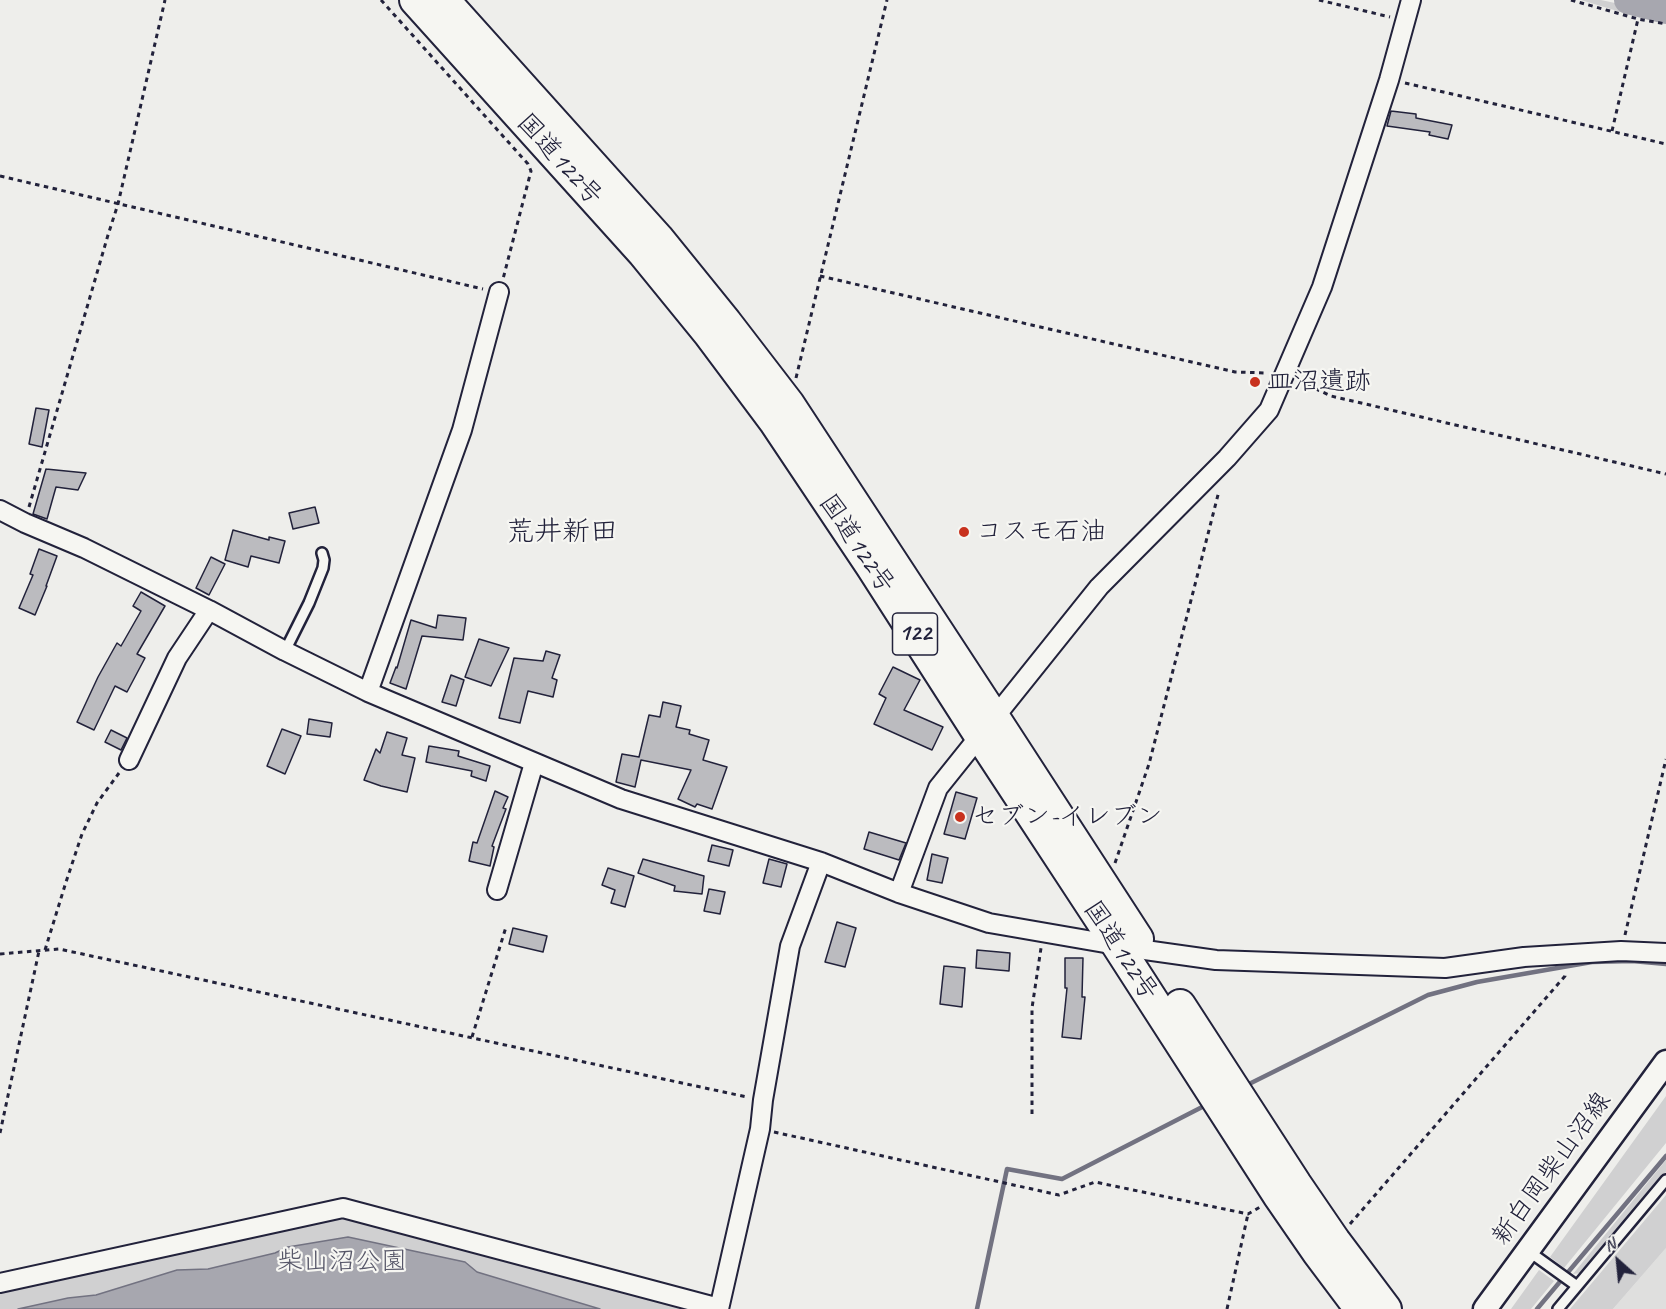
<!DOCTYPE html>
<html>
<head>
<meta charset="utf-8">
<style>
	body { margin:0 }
	#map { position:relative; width:1666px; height:1309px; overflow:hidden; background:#eeeeeb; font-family:Caveat,sans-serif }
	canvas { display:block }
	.north { position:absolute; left:1588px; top:1231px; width:60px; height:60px; -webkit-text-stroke:4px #f6f6f2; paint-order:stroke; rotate:333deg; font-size:16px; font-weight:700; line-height:24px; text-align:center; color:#22223b }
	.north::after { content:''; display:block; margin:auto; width:21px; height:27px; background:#22223b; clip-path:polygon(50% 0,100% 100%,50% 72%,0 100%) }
</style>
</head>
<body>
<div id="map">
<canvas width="1666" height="1309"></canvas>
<div class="north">N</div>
</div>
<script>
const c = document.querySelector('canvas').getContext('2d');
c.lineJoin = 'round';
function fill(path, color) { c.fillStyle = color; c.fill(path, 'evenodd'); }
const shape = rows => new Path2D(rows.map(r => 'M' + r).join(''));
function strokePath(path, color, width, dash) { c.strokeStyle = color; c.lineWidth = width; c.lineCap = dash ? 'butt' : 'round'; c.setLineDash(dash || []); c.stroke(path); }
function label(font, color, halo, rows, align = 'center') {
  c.font = font + ' Caveat,"Klee One",sans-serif'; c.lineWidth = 4.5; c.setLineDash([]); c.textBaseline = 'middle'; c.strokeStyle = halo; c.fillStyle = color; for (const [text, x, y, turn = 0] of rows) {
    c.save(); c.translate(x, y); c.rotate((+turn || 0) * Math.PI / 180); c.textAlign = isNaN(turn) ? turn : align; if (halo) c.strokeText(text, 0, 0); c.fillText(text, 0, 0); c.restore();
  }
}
fill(shape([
	[1666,1248,1666,1309,1613,1309]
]), '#dfdfde');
fill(shape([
	[1581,0,1601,0,1666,14,1666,22,1637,17],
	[1666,1096,1666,1143,1564,1268,1550,1257],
	[1666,1160,1666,1172,1581,1273,1573,1274],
	[1666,1195,1666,1248,1613,1309,1570,1309],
	[331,1213,707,1309,0,1309,0,1287],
	[1539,1270,1554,1281,1531,1309,1511,1309]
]), '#d0d0d1');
const water = shape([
	[348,1237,465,1262,477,1272,600,1309,18,1309,68,1298,96,1295,177,1270,208,1269,275,1253,288,1247,348,1237]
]);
fill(water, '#a7a7af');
strokePath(water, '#727281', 1.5);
strokePath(shape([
	[1245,1086,1428,995,1477,982,1592,962,1632,961,1666,964],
	[977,1309,1007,1169,1062,1179,1208,1104],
	[1537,1309,1666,1156]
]), '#727281', 4.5);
strokePath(shape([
	[1628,0,1666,10]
]), '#a7a7af', 28);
const building = shape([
	[1391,111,1416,114,1416,118,1452,125,1448,139,1429,135,1430,132,1387,126,1391,111],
	[36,408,49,410,42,447,29,444,36,408],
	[46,469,86,473,78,490,56,487,47,519,33,514,46,469],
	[315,507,319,523,293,529,289,513,315,507],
	[233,530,269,540,269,537,285,541,279,563,251,556,248,567,225,560,233,530],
	[39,549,57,556,46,586,47,586,35,615,19,608,33,575,30,574,39,549],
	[211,557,225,564,209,595,196,588,211,557],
	[141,592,165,606,137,654,145,658,127,692,115,686,94,730,77,722,98,677,117,643,121,646,141,611,133,606,141,592],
	[438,615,466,618,463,640,422,636,406,689,390,683,396,667,397,668,411,620,436,628,438,615],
	[479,639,509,648,491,686,465,677,479,639],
	[546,651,560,655,552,678,557,680,553,697,528,691,520,723,499,718,514,658,543,661,546,651],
	[893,667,920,680,904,710,943,727,932,750,874,724,886,698,879,694,893,667],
	[451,675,464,680,456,706,442,702,451,675],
	[663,702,681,706,676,727,690,730,689,734,709,740,703,760,727,767,712,809,697,804,695,807,678,799,691,770,641,760,635,787,616,782,622,754,639,757,649,715,660,717,663,702],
	[309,719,332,723,330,737,307,734,309,719],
	[282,729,301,736,285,774,267,766,282,729],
	[111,730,127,738,121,750,105,742,111,730],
	[387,732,407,738,402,755,415,758,407,792,381,786,364,780,376,749,380,753,387,732],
	[429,746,459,751,458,756,490,766,486,781,471,776,472,771,426,762,429,746],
	[495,791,508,797,503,808,506,809,492,846,494,847,490,866,469,861,473,842,477,843,495,791],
	[956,792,977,798,965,839,944,834,956,792],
	[869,832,906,843,899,860,864,849,869,832],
	[712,845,733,850,729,866,708,861,712,845],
	[932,854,948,858,942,883,927,880,932,854],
	[643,859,704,876,702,894,674,891,675,886,638,873,643,859],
	[769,859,787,864,781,887,763,883,769,859],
	[608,868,634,876,625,907,611,903,615,890,602,885,608,868],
	[709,889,725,892,720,914,704,911,709,889],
	[837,922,856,928,845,967,825,962,837,922],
	[513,928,547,936,543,952,509,944,513,928],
	[977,950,1010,953,1009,971,976,968,977,950],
	[1065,958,1083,958,1082,997,1085,997,1081,1039,1062,1037,1067,988,1065,988,1065,958],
	[944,966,965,968,962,1007,940,1004,944,966]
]);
fill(building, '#bbbbbf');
strokePath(building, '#22223b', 1.5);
const service = shape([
	[285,651,309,603,323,568,324,560,322,553],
	[1527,1250,1577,1286],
	[1558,1309,1666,1180]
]);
const minor = shape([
	[0,510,25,523,84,548,209,610,285,651,368,692,621,799,821,862,899,893,989,923,1145,950,1216,960,1445,968,1524,957,1621,951,1666,953],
	[368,692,462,430,499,292],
	[129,760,177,658,209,610],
	[497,890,534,763],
	[899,893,938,788,1099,587,1227,458,1269,410,1322,287,1389,80,1411,0],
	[0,1283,343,1208,719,1308],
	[719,1309,760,1129,763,1100,790,946,821,862]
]);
const tertiary = shape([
	[1485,1309,1666,1062]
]);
const trunk = shape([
	[415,0,643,253,709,334,774,421,871,566,980,736,1117,945,1278,1195,1318,1253,1360,1309],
	[444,0,658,238,726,322,789,404,994,717,1138,939],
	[1180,1005,1296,1184,1335,1241,1386,1309]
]);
strokePath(service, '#22223b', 14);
strokePath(minor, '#22223b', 22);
strokePath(tertiary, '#22223b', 27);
strokePath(trunk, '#22223b', 34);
strokePath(shape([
	[381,0,528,164,531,171,503,279],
	[1319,0,1390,17],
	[1571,0,1638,19,1666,24],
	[1405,83,1666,144],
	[1612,131,1638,19],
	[0,176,483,289],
	[820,276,1235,372,1267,373],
	[796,378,887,0],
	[1299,381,1331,396,1666,474],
	[29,507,108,235,118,204,165,0],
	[1115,863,1149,764,1219,491],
	[1625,935,1666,759],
	[45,950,66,882,82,834,97,803,119,773],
	[0,954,59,949,747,1097],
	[472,1037,506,927],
	[1032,1114,1032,1008,1041,948],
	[774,1132,1059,1195,1095,1182,1248,1214,1260,1207],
	[0,1133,39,951],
	[1350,1224,1565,976,1565,972],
	[1227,1309,1248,1214]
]), '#22223b', 3, [4.5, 4.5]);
strokePath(service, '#f6f6f2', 9);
strokePath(minor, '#f6f6f2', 18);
strokePath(tertiary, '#f6f6f2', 22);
strokePath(trunk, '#f6f6f2', 30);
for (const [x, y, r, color] of [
	[1255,382,6,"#c8321e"],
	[964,532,6,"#c8321e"],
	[960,817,6,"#c8321e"]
]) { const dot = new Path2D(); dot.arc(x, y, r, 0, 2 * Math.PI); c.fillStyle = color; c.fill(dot); strokePath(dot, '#f6f6f2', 2); }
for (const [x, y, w] of [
	[915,634,45]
]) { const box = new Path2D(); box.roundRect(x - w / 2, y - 21, w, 42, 4.5); c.fillStyle = '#f6f6f2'; c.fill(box); strokePath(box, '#22223b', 1.5); }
label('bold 24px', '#22223b', null, [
	["122",915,634]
]);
label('26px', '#22223b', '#f6f6f2', [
	["国道122号",559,160,48],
	["国道122号",856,544,56],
	["国道122号",1120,951,57],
	["新白岡柴山沼線",1552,1169,-54]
]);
label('26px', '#22223b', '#f6f6f2', [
	["皿沼遺跡",1267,382],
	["コスモ石油",976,532],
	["セブン-イレブン",972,817]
], 'left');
label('26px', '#565668', '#f6f6f2', [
	["柴山沼公園",342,1262]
]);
label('28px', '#22223b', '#f6f6f2', [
	["荒井新田",562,533]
]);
</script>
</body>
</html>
